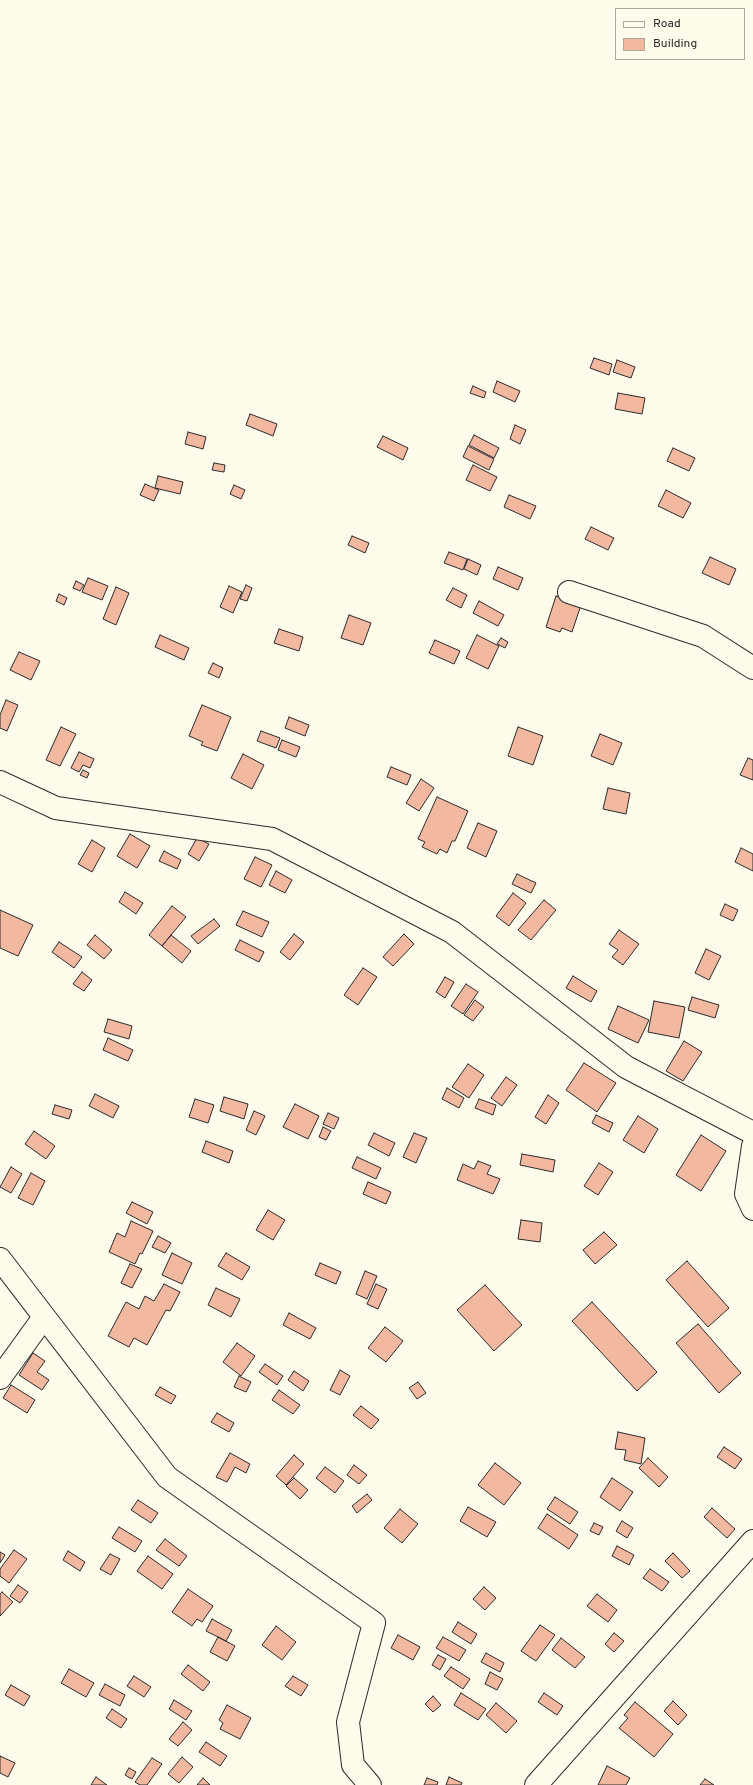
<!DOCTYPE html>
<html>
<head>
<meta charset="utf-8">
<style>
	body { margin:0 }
	#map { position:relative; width:753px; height:1785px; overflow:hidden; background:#fdfbea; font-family:Overpass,sans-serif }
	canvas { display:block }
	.legend { position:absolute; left:615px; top:8px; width:130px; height:52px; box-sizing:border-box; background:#fdfbea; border:1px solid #a9a89e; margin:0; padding:5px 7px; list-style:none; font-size:12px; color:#2b2b2b }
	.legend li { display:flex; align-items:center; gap:8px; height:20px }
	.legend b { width:20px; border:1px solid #a9a89e }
</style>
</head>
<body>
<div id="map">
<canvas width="753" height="1785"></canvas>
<ul class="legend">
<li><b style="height:5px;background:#fdfbea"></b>Road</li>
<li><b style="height:11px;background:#f2b8a0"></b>Building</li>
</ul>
</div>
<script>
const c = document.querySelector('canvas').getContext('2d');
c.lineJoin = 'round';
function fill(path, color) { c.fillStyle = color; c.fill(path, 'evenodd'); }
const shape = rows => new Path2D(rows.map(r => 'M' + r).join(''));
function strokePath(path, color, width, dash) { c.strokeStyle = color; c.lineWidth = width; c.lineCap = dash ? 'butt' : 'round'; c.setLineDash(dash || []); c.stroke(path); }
const building = shape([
	[594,358,612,364,609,375,590,368,594,358],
	[617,360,635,367,631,378,613,372,617,360],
	[497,381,520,391,515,402,493,392,497,381],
	[473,386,486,392,484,398,470,393,473,386],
	[618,393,645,398,642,414,615,409,618,393],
	[250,414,277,424,273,436,246,425,250,414],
	[515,425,526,430,520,444,510,439,515,425],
	[188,432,206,437,203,449,185,444,188,432],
	[474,435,499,448,494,458,469,445,474,435],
	[383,436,408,448,403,460,377,447,383,436],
	[468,446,494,459,489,470,463,457,468,446],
	[673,448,695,458,689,471,667,461,673,448],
	[214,463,225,465,224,472,212,470,214,463],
	[473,465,497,477,490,491,466,480,473,465],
	[158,476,183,482,180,494,155,488,158,476],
	[145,484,159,490,154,501,140,495,145,484],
	[234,485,245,490,241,499,230,494,234,485],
	[666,490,691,503,683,518,658,506,666,490],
	[509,495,536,506,530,519,504,507,509,495],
	[591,527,614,538,608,550,585,539,591,527],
	[352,536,369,543,365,553,348,545,352,536],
	[449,552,467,559,463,570,444,563,449,552],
	[710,557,736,569,729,585,702,573,710,557],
	[468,559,481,565,477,575,464,569,468,559],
	[498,567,523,578,518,590,493,579,498,567],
	[88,578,108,586,102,600,82,592,88,578],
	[76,581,84,585,80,591,73,588,76,581],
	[246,585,252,588,247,601,240,599,246,585],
	[229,586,242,592,233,613,220,607,229,586],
	[116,587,129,593,116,625,103,619,116,587],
	[453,588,467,595,461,608,446,600,453,588],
	[59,594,67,598,64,605,56,601,59,594],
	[556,596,581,605,572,632,562,628,560,632,546,627,556,596],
	[479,601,504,615,498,626,473,613,479,601],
	[349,615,371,623,363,645,341,638,349,615],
	[279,629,303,637,299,651,274,643,279,629],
	[160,635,189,648,184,660,155,647,160,635],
	[477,635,499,646,488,669,466,658,477,635],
	[501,638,508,642,505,648,497,644,501,638],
	[435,640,460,651,454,664,429,653,435,640],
	[19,652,40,661,31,680,10,670,19,652],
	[213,663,223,668,219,678,208,673,213,663],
	[6,700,18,705,7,731,0,728,0,715,6,700],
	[202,705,231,717,217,751,201,745,203,742,189,736,202,705],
	[289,717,309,725,305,736,285,728,289,717],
	[61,727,76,734,60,766,46,760,61,727],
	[518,727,543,736,533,765,508,756,518,727],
	[261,731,280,738,276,748,257,741,261,731],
	[600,734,622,743,613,765,591,756,600,734],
	[282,740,300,747,296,757,278,750,282,740],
	[79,752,94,759,90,768,83,765,79,772,71,768,79,752],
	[243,754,264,765,252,789,231,778,243,754],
	[748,758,753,760,753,780,740,775,748,758],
	[391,767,411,775,407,785,387,777,391,767],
	[83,770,89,773,87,778,80,775,83,770],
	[421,779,434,788,419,811,406,803,421,779],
	[608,788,630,793,626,814,603,809,608,788],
	[437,797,468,811,455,841,452,841,447,853,440,849,437,854,422,847,425,842,418,839,437,797],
	[478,823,497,831,486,857,467,848,478,823],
	[130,834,150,846,137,868,117,856,130,834],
	[197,838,209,844,199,861,188,854,197,838],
	[92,840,105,848,92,872,78,864,92,840],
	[741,848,753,854,753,871,735,862,741,848],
	[164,851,181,860,177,869,159,861,164,851],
	[255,857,272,865,261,887,244,879,255,857],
	[276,871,292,880,285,893,269,885,276,871],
	[517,874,536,883,531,893,512,884,517,874],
	[125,892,143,903,136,914,119,902,125,892],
	[513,893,526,903,509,926,496,916,513,893],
	[544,900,556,910,531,940,518,930,544,900],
	[725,904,738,910,733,921,720,915,725,904],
	[172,906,186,917,162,946,149,935,172,906],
	[0,910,33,925,18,956,0,948,0,910],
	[243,911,269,922,262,937,236,925,243,911],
	[214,919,220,926,198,944,191,936,214,919],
	[619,930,639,944,623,965,612,957,618,950,609,944,619,930],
	[294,934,304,942,290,960,280,952,294,934],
	[404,934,414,944,393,966,383,957,404,934],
	[95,935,112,950,104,959,87,945,95,935],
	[171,935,191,951,182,963,162,946,171,935],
	[240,940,264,952,259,962,235,950,240,940],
	[59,942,82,957,74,968,52,952,59,942],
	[706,949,721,956,709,980,695,973,706,949],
	[363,968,377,977,358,1005,344,995,363,968],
	[82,972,92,980,84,991,73,984,82,972],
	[573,976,597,991,591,1002,566,988,573,976],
	[445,977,454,982,445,998,436,992,445,977],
	[466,984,478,992,463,1014,451,1006,466,984],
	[692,997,719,1005,715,1018,688,1010,692,997],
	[475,1000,484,1007,473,1021,464,1015,475,1000],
	[654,1001,685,1007,679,1038,648,1032,654,1001],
	[618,1006,649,1020,638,1043,608,1029,618,1006],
	[108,1019,132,1026,129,1039,104,1032,108,1019],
	[108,1038,133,1050,128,1061,103,1050,108,1038],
	[684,1041,702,1052,683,1081,666,1071,684,1041],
	[584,1063,616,1083,597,1112,566,1090,584,1063],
	[468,1064,484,1075,469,1098,452,1087,468,1064],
	[506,1077,517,1085,502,1106,491,1098,506,1077],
	[447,1088,464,1098,459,1108,442,1099,447,1088],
	[95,1094,119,1106,113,1118,89,1106,95,1094],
	[548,1095,559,1103,546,1124,535,1117,548,1095],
	[224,1097,248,1104,244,1119,220,1111,224,1097],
	[195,1099,214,1105,208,1123,189,1117,195,1099],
	[479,1099,496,1105,493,1115,475,1108,479,1099],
	[295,1104,319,1116,308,1139,283,1127,295,1104],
	[55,1105,72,1110,69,1119,52,1114,55,1105],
	[254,1111,265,1116,256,1135,246,1130,254,1111],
	[328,1113,339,1118,334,1129,323,1124,328,1113],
	[596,1115,613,1123,609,1132,592,1123,596,1115],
	[638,1116,658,1129,644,1153,623,1140,638,1116],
	[323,1127,331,1131,326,1140,319,1137,323,1127],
	[34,1131,55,1146,46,1159,25,1144,34,1131],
	[374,1133,395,1143,389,1156,368,1145,374,1133],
	[414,1133,427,1138,416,1163,403,1157,414,1133],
	[701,1135,726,1151,701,1191,676,1175,701,1135],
	[206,1141,233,1151,229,1163,202,1152,206,1141],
	[522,1154,555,1160,553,1172,520,1165,522,1154],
	[357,1157,381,1168,376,1179,352,1168,357,1157],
	[478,1161,491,1166,487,1174,500,1179,493,1194,457,1180,463,1164,474,1169,478,1161],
	[599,1163,613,1172,598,1195,584,1186,599,1163],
	[11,1167,22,1174,11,1193,0,1187,11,1167],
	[31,1173,45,1181,33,1205,18,1198,31,1173],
	[368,1182,391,1192,386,1204,363,1194,368,1182],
	[132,1202,153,1212,147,1224,126,1213,132,1202],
	[268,1210,285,1220,273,1240,256,1230,268,1210],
	[521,1220,542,1223,540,1242,518,1239,521,1220],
	[131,1221,153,1231,142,1254,140,1253,135,1264,109,1252,117,1233,125,1237,131,1221],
	[604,1232,617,1245,595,1264,583,1250,604,1232],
	[158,1236,171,1243,165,1253,152,1247,158,1236],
	[172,1253,192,1263,182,1284,162,1275,172,1253],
	[226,1253,250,1267,242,1280,218,1266,226,1253],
	[687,1261,729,1308,708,1327,666,1280,687,1261],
	[320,1263,341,1272,336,1284,315,1275,320,1263],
	[130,1264,142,1269,132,1288,121,1283,130,1264],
	[365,1271,377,1276,367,1299,356,1294,365,1271],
	[164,1284,180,1292,170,1311,166,1310,147,1345,134,1338,129,1347,108,1336,126,1302,139,1309,145,1296,154,1301,164,1284],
	[376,1284,387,1289,378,1309,367,1304,376,1284],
	[485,1285,522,1325,494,1351,457,1310,485,1285],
	[216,1288,240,1299,231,1317,208,1305,216,1288],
	[592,1302,657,1372,637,1391,572,1321,592,1302],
	[289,1313,316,1328,310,1339,283,1325,289,1313],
	[698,1324,741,1373,719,1393,676,1343,698,1324],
	[385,1327,403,1341,386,1362,368,1348,385,1327],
	[237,1343,255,1356,241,1376,223,1362,237,1343],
	[33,1353,45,1361,37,1372,49,1380,42,1390,19,1375,33,1353],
	[265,1364,283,1376,277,1385,259,1372,265,1364],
	[340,1370,350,1376,340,1395,330,1390,340,1370],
	[294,1371,309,1381,303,1391,288,1380,294,1371],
	[239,1376,251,1382,246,1392,234,1387,239,1376],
	[418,1382,426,1393,417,1399,409,1388,418,1382],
	[11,1385,35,1400,27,1413,3,1398,11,1385],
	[160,1387,176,1396,171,1404,155,1395,160,1387],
	[279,1390,300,1405,293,1414,272,1400,279,1390],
	[361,1406,379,1420,371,1429,353,1415,361,1406],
	[217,1413,234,1423,229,1432,211,1422,217,1413],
	[618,1432,645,1438,641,1464,624,1460,626,1450,615,1449,618,1432],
	[724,1447,742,1459,735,1469,717,1457,724,1447],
	[230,1453,250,1464,246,1473,235,1467,227,1482,216,1477,230,1453],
	[294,1455,304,1464,286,1485,276,1476,294,1455],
	[648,1458,668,1477,659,1487,639,1468,648,1458],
	[495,1463,521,1483,504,1505,478,1485,495,1463],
	[354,1465,367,1475,359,1484,347,1475,354,1465],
	[325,1467,344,1481,335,1493,316,1478,325,1467],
	[294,1478,308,1490,300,1499,286,1486,294,1478],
	[612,1478,633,1492,620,1511,600,1497,612,1478],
	[367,1494,372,1500,357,1513,352,1506,367,1494],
	[555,1497,578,1512,570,1524,547,1509,555,1497],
	[138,1500,158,1513,151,1523,131,1510,138,1500],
	[468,1507,496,1522,487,1537,460,1521,468,1507],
	[712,1508,735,1529,727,1538,704,1517,712,1508],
	[400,1509,418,1524,402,1543,384,1528,400,1509],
	[547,1514,578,1535,569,1549,538,1528,547,1514],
	[622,1521,633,1528,627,1538,616,1531,622,1521],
	[594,1523,603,1527,599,1535,590,1531,594,1523],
	[119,1527,142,1541,135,1552,112,1538,119,1527],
	[165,1539,187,1556,179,1566,156,1550,165,1539],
	[617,1546,634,1555,629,1565,612,1556,617,1546],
	[14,1550,27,1559,9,1583,0,1576,0,1569,14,1550],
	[68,1551,85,1562,80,1571,63,1560,68,1551],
	[0,1552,5,1555,0,1563,0,1552],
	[673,1553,690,1571,682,1578,665,1561,673,1553],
	[110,1554,120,1559,111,1575,100,1569,110,1554],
	[148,1556,173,1574,162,1589,137,1571,148,1556],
	[650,1569,669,1582,662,1591,643,1578,650,1569],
	[18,1585,28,1592,20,1603,10,1596,18,1585],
	[484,1587,496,1598,485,1610,473,1599,484,1587],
	[188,1589,213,1606,202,1622,197,1619,192,1626,172,1612,188,1589],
	[2,1592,13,1602,0,1616,0,1594,2,1592],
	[597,1594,617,1610,608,1622,587,1606,597,1594],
	[212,1619,232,1630,226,1641,206,1631,212,1619],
	[458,1622,477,1634,471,1644,452,1632,458,1622],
	[540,1625,555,1635,536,1661,521,1651,540,1625],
	[276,1626,296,1642,282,1660,262,1645,276,1626],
	[614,1633,624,1641,614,1652,605,1644,614,1633],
	[398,1635,420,1647,413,1660,391,1648,398,1635],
	[218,1637,235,1646,227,1661,210,1652,218,1637],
	[443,1637,466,1650,459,1661,436,1648,443,1637],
	[561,1638,585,1657,575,1668,552,1650,561,1638],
	[486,1653,504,1663,500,1672,481,1662,486,1653],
	[438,1655,446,1659,440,1670,432,1665,438,1655],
	[188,1665,210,1682,203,1691,181,1674,188,1665],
	[451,1667,470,1679,463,1689,444,1676,451,1667],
	[69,1669,94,1683,86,1697,61,1683,69,1669],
	[490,1672,503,1679,497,1690,485,1684,490,1672],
	[134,1676,151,1687,144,1697,127,1686,134,1676],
	[293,1676,308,1685,301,1696,285,1686,293,1676],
	[105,1684,125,1695,120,1706,99,1695,105,1684],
	[11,1685,30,1696,24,1706,5,1695,11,1685],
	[461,1693,486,1709,478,1720,454,1705,461,1693],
	[544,1693,563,1706,557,1715,538,1702,544,1693],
	[433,1696,441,1705,433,1712,425,1704,433,1696],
	[174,1700,192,1711,186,1720,169,1709,174,1700],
	[673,1701,687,1715,678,1725,664,1711,673,1701],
	[635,1702,673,1734,654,1757,619,1728,628,1718,624,1715,635,1702],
	[496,1703,517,1721,506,1733,486,1715,496,1703],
	[227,1705,251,1718,240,1739,220,1729,223,1723,219,1720,227,1705],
	[112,1709,127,1719,121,1728,106,1718,112,1709],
	[183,1722,192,1730,178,1746,169,1739,183,1722],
	[206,1742,227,1756,220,1766,199,1752,206,1742],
	[0,1756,15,1763,8,1777,0,1773,0,1756],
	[182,1757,193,1767,179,1783,168,1774,182,1757],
	[152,1758,162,1764,147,1785,140,1785,135,1782,152,1758],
	[607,1766,630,1778,626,1785,598,1785,607,1766],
	[129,1768,136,1772,132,1779,125,1775,129,1768],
	[96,1777,107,1785,91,1785,96,1777],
	[449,1777,462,1783,461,1785,446,1785,449,1777],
	[203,1778,210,1785,197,1785,203,1778],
	[427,1778,438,1782,437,1785,424,1785,427,1778],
	[705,1779,714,1785,700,1785,705,1779]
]);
fill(building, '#f2b8a0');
strokePath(building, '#2b2b2b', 1);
const minor = shape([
	[569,592,703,636,753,668],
	[0,782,56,808,272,839,452,932,626,1067,753,1133],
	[753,1146,746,1194,753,1209],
	[0,1259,167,1477,374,1623,348,1722,353,1765,370,1785],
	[0,1378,44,1317],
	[536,1785,753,1541]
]);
strokePath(minor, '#2b2b2b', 24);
strokePath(minor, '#fdfbea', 22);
</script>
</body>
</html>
